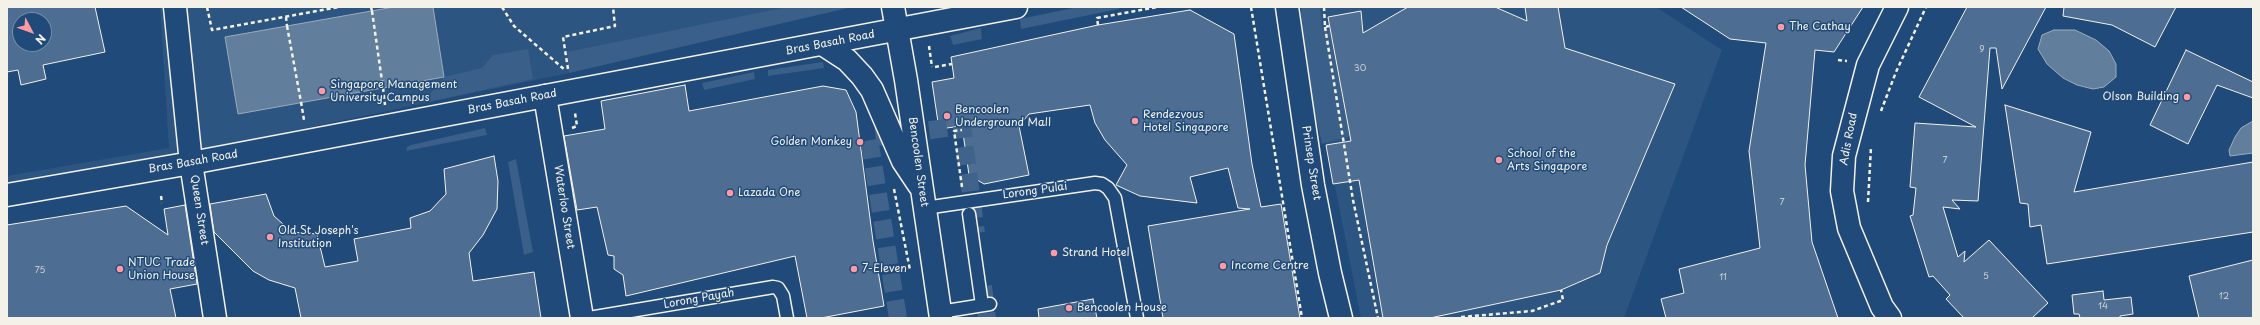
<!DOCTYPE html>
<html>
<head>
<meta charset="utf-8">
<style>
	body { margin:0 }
	#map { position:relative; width:2260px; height:325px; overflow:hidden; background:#1f4a7a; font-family:"Playpen Sans",sans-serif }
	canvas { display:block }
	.frame { position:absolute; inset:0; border:8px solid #f4f1e8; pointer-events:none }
	.north { position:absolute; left:12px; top:12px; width:40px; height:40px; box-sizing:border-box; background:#1f4a7a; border:1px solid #748da6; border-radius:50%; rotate:131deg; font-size:11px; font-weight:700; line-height:16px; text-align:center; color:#f4f1e8 }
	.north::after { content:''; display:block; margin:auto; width:14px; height:18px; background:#ff9aa2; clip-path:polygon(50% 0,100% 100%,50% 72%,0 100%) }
</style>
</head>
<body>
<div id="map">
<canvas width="2260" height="325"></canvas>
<div class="frame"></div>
<div class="north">N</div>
</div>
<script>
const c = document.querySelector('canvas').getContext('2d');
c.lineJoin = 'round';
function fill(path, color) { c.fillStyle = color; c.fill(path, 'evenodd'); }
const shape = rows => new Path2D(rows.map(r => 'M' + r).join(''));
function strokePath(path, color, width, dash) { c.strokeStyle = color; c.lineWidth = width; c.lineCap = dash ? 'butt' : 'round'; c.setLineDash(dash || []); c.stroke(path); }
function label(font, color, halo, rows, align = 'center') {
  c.font = font + ' "Playpen Sans",sans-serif'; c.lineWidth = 3; c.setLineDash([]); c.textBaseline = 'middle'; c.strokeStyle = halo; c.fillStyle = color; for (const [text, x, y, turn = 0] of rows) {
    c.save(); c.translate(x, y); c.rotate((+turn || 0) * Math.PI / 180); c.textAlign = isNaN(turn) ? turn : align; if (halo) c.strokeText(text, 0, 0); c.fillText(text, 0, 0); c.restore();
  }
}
fill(shape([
	[160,7,852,7,569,73,287,132,202,153,7,189,7,176,169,148],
	[1301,7,1656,7,1722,50,1624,318,1361,318,1301,14]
]), '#2d5581');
fill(shape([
	[787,7,852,7,569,73,567,52],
	[1078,7,1119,7,1119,9,1021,29,1020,19],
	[1302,7,1320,7,1322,28,1330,30,1350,136,1322,144,1313,105,1301,14],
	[981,28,982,39,953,45,950,36],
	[528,49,533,79,423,103,444,77,482,68,493,55],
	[823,62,824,68,768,76,768,70],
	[754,72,755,79,704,90,702,83],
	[485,128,487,135,406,151,407,147,411,145],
	[516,159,533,252,524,255,508,162]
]), '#3a5f88');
const water = shape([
	[394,7,433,7,444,77,238,114,225,37,394,7],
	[2054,30,2075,30,2096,40,2109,51,2116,64,2116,77,2104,87,2093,89,2077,85,2063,78,2047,64,2038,49,2042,35,2054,30],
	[2253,121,2253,153,2230,156,2229,150,2235,137,2241,128,2253,121]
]);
fill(water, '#627e9d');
strokePath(water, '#9cacbb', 1);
const building = shape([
	[7,7,95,7,105,52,43,65,46,79,21,85,18,70,7,72,7,7],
	[20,20,44,20,44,44,20,44,20,20],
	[1408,7,1495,7,1527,21,1525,7,1558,7,1565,48,1675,84,1607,245,1600,273,1561,290,1430,318,1383,318,1359,180,1333,184,1326,145,1351,141,1328,17,1361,11,1363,33,1408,7],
	[1681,7,1863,7,1834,52,1815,50,1805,165,1812,242,1838,318,1666,318,1661,299,1684,293,1679,269,1760,248,1749,151,1766,43,1730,39,1681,7],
	[1967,7,2046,7,2002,89,1996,48,1990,48,1978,201,1952,200,1960,209,1943,207,1958,257,1965,251,1964,262,1989,240,2048,303,2032,318,1964,318,1946,299,1950,295,1933,276,1929,277,1910,216,1913,215,1916,188,1910,187,1915,123,1976,127,1919,97,1967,7],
	[2064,7,2176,7,2155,47,2112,25,2063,16,2064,7],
	[1190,10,1234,34,1252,164,1261,207,1281,204,1300,318,1163,318,1148,226,1250,209,1238,208,1228,168,1190,177,1197,203,1140,196,1116,185,1127,165,1105,140,1095,123,1090,105,1029,114,1019,126,1029,175,984,184,969,175,962,126,939,129,932,82,954,78,951,57,1098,25,1190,10],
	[2186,50,2253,82,2253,98,2217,85,2188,144,2150,125,2186,50],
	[685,85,689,111,823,86,846,90,856,112,873,241,884,306,821,318,807,318,795,256,626,296,623,275,614,269,614,256,608,255,597,207,577,210,564,136,605,129,601,101,685,85],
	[2005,105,2091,132,2074,192,2253,162,2253,232,2047,264,2041,225,2030,227,2028,204,2020,203,2005,105],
	[494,156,498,181,497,209,483,235,469,253,473,281,534,272,541,318,301,318,295,288,269,280,253,271,214,232,210,204,266,194,274,216,292,232,317,234,325,267,358,261,354,239,411,228,410,218,430,211,446,194,444,169,494,156],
	[185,205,197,284,170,289,176,318,7,318,7,225,126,206,168,235,164,209,185,205],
	[2253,260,2253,318,2199,318,2189,276,2253,260],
	[2103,291,2104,300,2131,297,2133,314,2120,316,2120,318,2080,318,2079,314,2074,314,2072,295,2103,291],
	[1093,299,1097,318,1039,318,1038,309,1093,299]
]);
fill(building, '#4d6e92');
strokePath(building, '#f4f1e8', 1);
strokePath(shape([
	[983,286,987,318],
	[898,318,869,138,962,126,976,233]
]), '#3f638a', 18, [18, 9]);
const service = shape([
	[925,208,1095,183,1102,184,1108,188,1115,198,1137,318],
	[969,214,982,305],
	[940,312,990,304],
	[589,318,773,287,778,288,783,296,787,318]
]);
const minor = shape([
	[545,96,582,318],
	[1890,318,1882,307,1849,228,1842,191,1844,156,1868,65,1897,7]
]);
const tertiary = shape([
	[175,7,191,163,215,318]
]);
const primary = shape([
	[893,7,906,80,941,318],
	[1287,7,1313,185,1330,273,1341,318],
	[824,45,847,60,862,76,872,90,903,161,919,185],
	[7,195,191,163,1016,7]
]);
strokePath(service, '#f4f1e8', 15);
strokePath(minor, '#f4f1e8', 25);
strokePath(tertiary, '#f4f1e8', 25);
strokePath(primary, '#f4f1e8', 25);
strokePath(shape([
	[207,7,212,30,339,7],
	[371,7,372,11],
	[502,7,514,26,565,70],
	[1251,7,1302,318],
	[1324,7,1325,27,1329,26],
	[1497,7,1497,8],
	[286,17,287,26],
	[1098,25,1097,18,1157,7],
	[1325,27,1353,200,1378,318],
	[929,46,932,67],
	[1838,60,1847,61],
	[935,67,952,64],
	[568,69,563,37,615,26,613,7],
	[383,88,385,105],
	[301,102,304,120],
	[1881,111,1896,72,1926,7],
	[572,128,577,126,575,113],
	[962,187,954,131,962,130],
	[894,189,910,270],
	[161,196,162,203],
	[1868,202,1871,147],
	[1461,317,1532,311,1563,300,1561,290]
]), '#f4f1e8', 2.5, [4, 3]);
strokePath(service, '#1f4a7a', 12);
strokePath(minor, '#1f4a7a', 22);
strokePath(tertiary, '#1f4a7a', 22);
strokePath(primary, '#1f4a7a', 22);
strokePath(shape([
	[372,11,383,88],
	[287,26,301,102]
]), '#f4f1e8', 2.5, [4, 3]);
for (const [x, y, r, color] of [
	[1781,27,4,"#ff9aa2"],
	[322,91,4,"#ff9aa2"],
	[2187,97,4,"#ff9aa2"],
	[947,116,4,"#ff9aa2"],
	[1135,121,4,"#ff9aa2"],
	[860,142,4,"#ff9aa2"],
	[1499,160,4,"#ff9aa2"],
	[730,193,4,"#ff9aa2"],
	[270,237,4,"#ff9aa2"],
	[1054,253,4,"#ff9aa2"],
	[1223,266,4,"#ff9aa2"],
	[120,269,4,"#ff9aa2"],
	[854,269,4,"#ff9aa2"],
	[1069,308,4,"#ff9aa2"]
]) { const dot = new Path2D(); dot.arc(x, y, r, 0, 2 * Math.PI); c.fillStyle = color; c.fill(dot); strokePath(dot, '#1f4a7a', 1.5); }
label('9px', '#cad0d2', null, [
	["9",1982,50],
	["30",1360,69],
	["7",1945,161],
	["7",1782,203],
	["75",40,271],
	["5",1986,277],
	["11",1723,278],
	["12",2224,297],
	["14",2103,307]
]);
label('11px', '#f4f1e8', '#1f4a7a', [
	["The Cathay",1789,27],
	["Singapore Management",330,85],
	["University Campus",330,98],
	["Olson Building",2179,97,"right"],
	["Bencoolen",955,110],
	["Underground Mall",955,123],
	["Rendezvous",1143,115],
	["Hotel Singapore",1143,128],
	["Golden Monkey",852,142,"right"],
	["School of the",1507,154],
	["Arts Singapore",1507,167],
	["Lazada One",738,193],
	["Old St Joseph's",278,231],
	["Institution",278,244],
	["Strand Hotel",1062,253],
	["NTUC Trade",128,263],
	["Union House",128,276],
	["Income Centre",1231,266],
	["7-Eleven",862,269],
	["Bencoolen House",1077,308]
], 'left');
label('11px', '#f4f1e8', '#1f4a7a', [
	["Bras Basah Road",830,43,-11],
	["Bras Basah Road",512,102,-11],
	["Adis Road",1849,139,-79],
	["Bras Basah Road",193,162,-10],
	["Bencoolen Street",918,162,82],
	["Prinsep Street",1311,163,81],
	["Lorong Pulai",1035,191,-8],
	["Waterloo Street",564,207,81],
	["Queen Street",199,210,81],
	["Lorong Payah",699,299,-10]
]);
</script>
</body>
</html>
